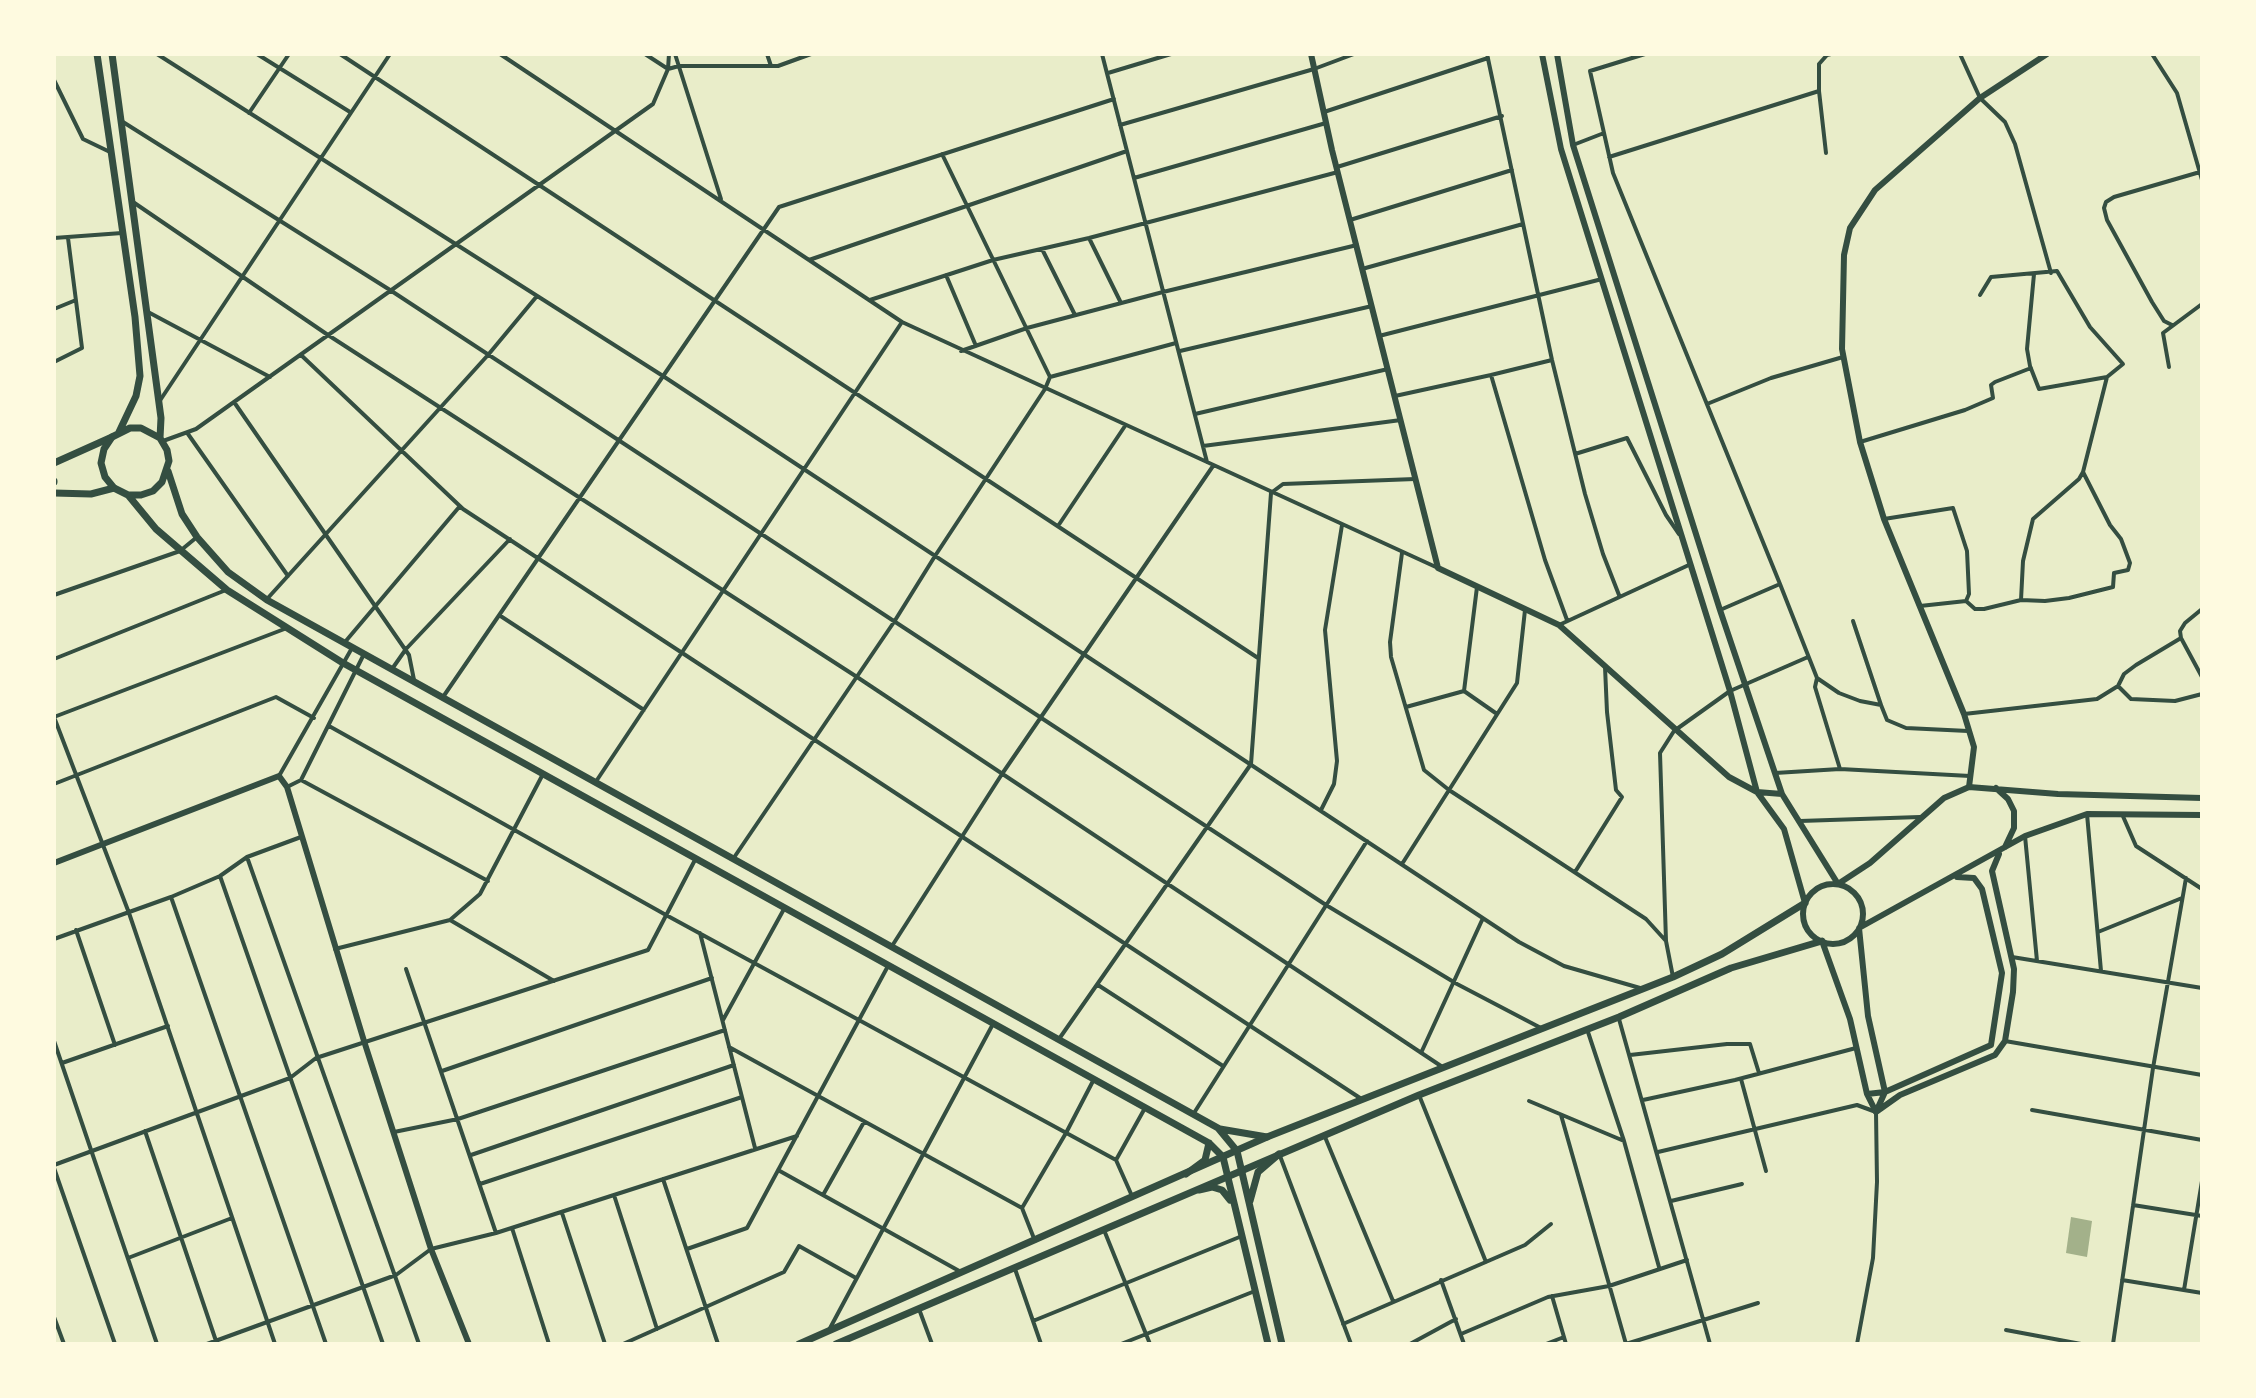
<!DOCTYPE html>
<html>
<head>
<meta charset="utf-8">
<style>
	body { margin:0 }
	#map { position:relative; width:2256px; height:1398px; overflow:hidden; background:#e9edc9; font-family:Commissioner,sans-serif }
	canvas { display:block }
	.frame { position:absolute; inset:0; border:56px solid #fefae0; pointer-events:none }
</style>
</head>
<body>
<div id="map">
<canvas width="2256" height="1398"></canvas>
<div class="frame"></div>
</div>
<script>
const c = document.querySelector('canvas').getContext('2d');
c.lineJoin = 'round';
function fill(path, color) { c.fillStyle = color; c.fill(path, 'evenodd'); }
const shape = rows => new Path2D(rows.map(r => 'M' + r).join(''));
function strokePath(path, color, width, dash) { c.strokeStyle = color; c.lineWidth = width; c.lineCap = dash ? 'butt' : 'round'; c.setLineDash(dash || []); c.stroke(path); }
fill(shape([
	[2071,1217,2092,1221,2087,1257,2066,1253]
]), '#a3b18a');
strokePath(shape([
	[157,54,663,376,1519,942,1564,966,1640,988],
	[257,54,350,112],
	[340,54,1258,658],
	[500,54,902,322,1438,568],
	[645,54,668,69,679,66,778,66,811,54],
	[675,54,721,199],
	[767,54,771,66],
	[1102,54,1207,462],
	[1487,54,1552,360,1585,494,1603,554,1619,595],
	[1960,54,1980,98,2005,122,2015,144,2051,273],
	[2152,54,2177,93,2202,180],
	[1108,73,1171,54],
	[54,80,83,139,110,152],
	[1819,91,1826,153],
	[1324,112,1488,58],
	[249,113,289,54],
	[123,122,390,290,1326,905,1457,984,1541,1028],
	[1120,125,1314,69,1354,54],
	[1604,133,1590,71,1645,54],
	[1573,145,1604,133,1613,173,1780,584,1720,610],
	[1609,157,1819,91,1819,64,1827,55,1831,54],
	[1337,167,1502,116],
	[1134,178,1326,123],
	[133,202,328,335,857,677,1441,1066],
	[1350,220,1512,170],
	[54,238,122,233],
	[1089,238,1121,303],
	[1042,249,1075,315],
	[809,260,1127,151],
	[1362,269,1523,224],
	[946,275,976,346],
	[1980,295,1991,277,2057,271,2090,327,2123,364,2107,377,2039,389,2030,366,2027,349,2034,274],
	[870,300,993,260,1089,238,1338,172],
	[54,309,76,300],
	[148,312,270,377],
	[2172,325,2164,321,2152,302,2107,220,2104,208,2106,202,2114,197,2200,172],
	[1379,336,1602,279],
	[961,351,1027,328,1163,292,1357,245],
	[1180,351,1372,306],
	[301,355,463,509,1360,1098],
	[1552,360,1491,375,1545,560,1567,620],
	[54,362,82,348,68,238],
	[2169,367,2163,333,2202,304],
	[1050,377,1176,343],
	[1395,396,1491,375],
	[159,402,390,54],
	[234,402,409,655,414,680],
	[1707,404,1771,378,1843,357],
	[1195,414,1388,369],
	[188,434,288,576],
	[163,441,196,429,653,104,668,69,669,54],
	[1860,442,1965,410,1993,398,1991,385,1995,382,2031,368],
	[1203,446,1401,420],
	[1575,454,1627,438,1666,515,1679,534],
	[1884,519,1953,508,1967,551,1969,594,1966,601],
	[1058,526,1125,426],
	[1402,553,1390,642,1391,657,1424,770,1449,790,1646,919,1666,941],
	[1780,584,1817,678,1839,693,1860,701,1881,705,1887,720,1906,728,1968,731],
	[1477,587,1464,691,1497,714],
	[54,595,180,551,197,537],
	[267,599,488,355,537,296],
	[2021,600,2023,561,2033,519,2079,479,2083,472,2107,377],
	[1920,606,1966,601,1975,609,1984,609,2021,600,2045,601,2069,598,2113,587,2114,573,2128,570,2130,563,2121,539,2110,525,2083,472],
	[2202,609,2185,623,2180,631,2181,638,2202,677],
	[499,615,644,710],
	[1853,621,1881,705],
	[1559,625,1691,564],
	[345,642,460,506],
	[54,659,226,590],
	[392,669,406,649,510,539],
	[1817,678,1815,687,1840,769],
	[2118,686,2131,699,2175,701,2202,694],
	[443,697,779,207,1114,99],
	[1406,707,1464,691],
	[1964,714,2097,699,2118,686,2124,674,2136,665,2181,638],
	[54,717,129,913,275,1344],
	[54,717,287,628],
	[329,726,666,915,1116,1160,1132,1196],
	[1775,773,1840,769,1970,776],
	[279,776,352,648],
	[301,780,364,654],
	[595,783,902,322],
	[54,784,276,697,314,718],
	[287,787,301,780,488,881],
	[1321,810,1334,784,1337,761,1325,630,1342,525],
	[2087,814,2101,971],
	[2122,814,2136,846,2202,889],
	[1800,821,1920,817],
	[2025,836,2037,961],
	[247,857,419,1344],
	[733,859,894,622,935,556,1045,389,1050,377,942,154],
	[1402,864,1517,683,1525,610],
	[1575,872,1622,797,1616,790,1607,712,1605,667],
	[220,876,383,1344],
	[171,897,326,1344],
	[450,920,554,981],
	[76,930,115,1045],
	[2098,932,2182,898],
	[700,933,755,1148],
	[54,939,171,897,220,876,247,857,301,837],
	[892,946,1002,774,1213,466],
	[335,949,450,920,480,894,543,774],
	[2012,957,2202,988],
	[406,969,496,1233],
	[1673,977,1666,941,1660,753,1674,731,1730,691,1808,657],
	[1098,985,1223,1066],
	[1619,1019,1710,1344],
	[723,1020,784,909],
	[1059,1039,1251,764,1271,493,1283,484,1415,479],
	[54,1041,157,1344],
	[2005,1041,2202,1075],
	[729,1047,1022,1208,1035,1241],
	[1421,1053,1483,918],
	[1630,1055,1727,1044,1750,1044,1759,1073],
	[62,1063,168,1026],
	[442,1071,712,978],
	[1741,1079,1766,1171],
	[1419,1095,1486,1262],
	[1643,1100,1735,1080,1856,1048],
	[1529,1101,1624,1141,1587,1029],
	[2032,1110,2202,1140],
	[1194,1113,1367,841],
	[1561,1115,1626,1344],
	[145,1131,216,1341],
	[394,1132,458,1119,725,1030],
	[1325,1137,1393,1301],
	[1624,1141,1659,1267],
	[1658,1152,1857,1105,1876,1112,1877,1182,1873,1258,1857,1344],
	[471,1155,734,1065],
	[1280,1156,1351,1344],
	[1116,1160,1145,1108],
	[54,1165,290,1078,316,1058,648,950,696,858],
	[54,1168,115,1344],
	[778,1170,961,1272],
	[663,1179,718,1344],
	[480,1184,742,1097],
	[614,1195,657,1329],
	[823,1195,864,1122],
	[1671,1201,1742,1184],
	[2133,1205,2202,1216],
	[1022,1208,1066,1133,1093,1081],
	[562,1213,605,1344],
	[512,1228,549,1344],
	[1104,1230,1150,1344],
	[687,1249,747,1228,888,966],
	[128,1258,232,1218],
	[1015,1269,1041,1344],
	[1441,1280,1464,1344],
	[2122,1280,2202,1293],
	[2184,1290,2202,1181],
	[1552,1296,1566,1344],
	[919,1309,932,1344],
	[54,1317,64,1344],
	[1033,1321,1242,1236],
	[1343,1324,1525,1245,1551,1224],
	[829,1330,993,1024],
	[2006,1330,2081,1344],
	[1461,1334,1548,1297,1609,1286,1687,1260],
	[207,1344,396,1275,431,1249,496,1233,797,1136],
	[623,1344,784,1272,799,1246,856,1278],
	[1121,1344,1255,1291],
	[1410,1344,1456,1319],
	[1546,1344,1564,1337],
	[1626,1344,1758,1303],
	[2113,1344,2153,1068,2186,878]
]), '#344e41', 4);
strokePath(shape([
	[1969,787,1974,747,1964,714,1884,519,1860,442,1842,349,1844,255,1850,228,1875,190,1980,98,2047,54],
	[54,863,279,776,287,787,364,1041,431,1249,469,1344]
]), '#344e41', 6);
strokePath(shape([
	[1311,54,1332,150,1438,568,1559,625,1729,777,1757,792,1784,829,1805,903],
	[1542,54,1561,149,1730,691,1757,792,1782,794],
	[1557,54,1573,145,1720,610,1782,794,1838,884,1870,863,1944,798,1969,787,2058,794,2202,798],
	[1996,788,2008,799,2014,811,2014,828,2005,847],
	'1803 914a30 30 0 1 1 60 0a30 30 0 1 1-60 0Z',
	[1822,941,1850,1019,1867,1094,1876,1112],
	[1867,1094,1885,1092,1991,1045,2002,973,1982,889,1974,878,1957,877],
	[1876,1112,1885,1092,1868,1016,1859,928,2025,836,2087,814,2202,815],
	[1876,1112,1900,1095,1995,1055,2005,1041,2013,992,2014,969,1992,871,1999,854]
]), '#344e41', 6);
strokePath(shape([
	[54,463,112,437],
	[54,481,54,482],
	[54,493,91,494,114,488],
	[799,1344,1267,1137,1673,977,1722,954,1805,903],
	[836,1344,1419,1095,1619,1017,1731,968,1822,941]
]), '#344e41', 7);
strokePath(shape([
	[97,54,135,317,140,376,136,396,119,432],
	[112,54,161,418,160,438,167,450,169,461,162,482,153,491,141,495,128,495,114,488,105,477,101,463,104,449,112,437,130,428,141,428,160,438],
	[168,471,182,514,197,537,228,572,267,600,1218,1128,1237,1151,1282,1344],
	[128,495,156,529,227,590,343,663,1209,1143,1223,1157,1268,1344],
	[1220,1129,1267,1137],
	[1186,1174,1205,1160,1209,1143],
	[1199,1190,1212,1187,1222,1190,1230,1200],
	[1250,1201,1258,1172,1279,1154]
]), '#344e41', 7);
</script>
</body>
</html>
